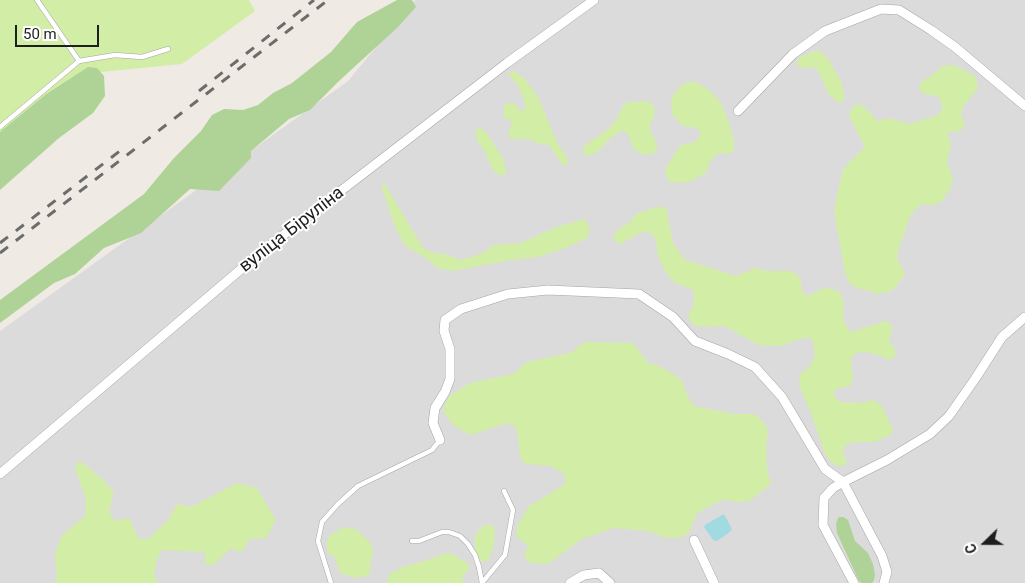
<!DOCTYPE html>
<html>
<head>
<meta charset="utf-8">
<style>
	body { margin:0 }
	#map { position:relative; width:1025px; height:583px; overflow:hidden; background:#f0eae4; font-family:Roboto,sans-serif }
	canvas { display:block }
	.north { position:absolute; left:960px; top:518px; width:50px; height:50px; -webkit-text-stroke:4px #fff; paint-order:stroke; rotate:248deg; font-size:14px; font-weight:700; line-height:20px; text-align:center; color:#1e1e1e }
	.north::after { content:''; display:block; margin:auto; width:18px; height:22px; background:#1e1e1e; clip-path:polygon(50% 0,100% 100%,50% 72%,0 100%) }
	.scale { position:absolute; left:15px; top:25px; width:84px; height:22px; box-sizing:border-box; border:2px solid #1e1e1e; border-top:0; padding-left:6px; font-size:15px; line-height:18px; white-space:nowrap; color:#1e1e1e; -webkit-text-stroke:4px #fff; paint-order:stroke }
</style>
</head>
<body>
<div id="map">
<canvas width="1025" height="583"></canvas>
<div class="north">С</div>
<div class="scale">50 m</div>
</div>
<script>
const c = document.querySelector('canvas').getContext('2d');
c.lineJoin = 'round';
function fill(path, color) { c.fillStyle = color; c.fill(path, 'evenodd'); }
const shape = rows => new Path2D(rows.map(r => 'M' + r).join(''));
function strokePath(path, color, width, dash) { c.strokeStyle = color; c.lineWidth = width; c.lineCap = dash ? 'butt' : 'round'; c.setLineDash(dash || []); c.stroke(path); }
function label(font, color, halo, rows, align = 'center') {
  c.font = font + ' Roboto,sans-serif'; c.lineWidth = 4; c.setLineDash([]); c.textBaseline = 'middle'; c.strokeStyle = halo; c.fillStyle = color; for (const [text, x, y, turn = 0] of rows) {
    c.save(); c.translate(x, y); c.rotate((+turn || 0) * Math.PI / 180); c.textAlign = isNaN(turn) ? turn : align; if (halo) c.strokeText(text, 0, 0); c.fillText(text, 0, 0); c.restore();
  }
}
fill(shape([
	[415,0,1025,0,1025,583,0,583,0,331,348,81]
]), '#dcdbdb');
fill(shape([
	[0,0,249,0,255,11,182,64,81,74,0,135],
	[818,50,827,57,841,81,845,97,842,102,836,101,828,93,816,67,804,68,798,67,797,61,801,56],
	[950,65,961,68,976,77,978,88,963,107,961,115,965,124,962,129,955,132,949,132,947,134,951,143,947,163,953,178,950,189,942,201,934,205,921,204,911,214,899,248,897,258,905,274,899,283,891,291,877,294,867,290,859,289,850,284,845,273,835,217,835,204,843,169,865,147,849,116,851,109,857,104,865,107,877,121,889,118,910,124,938,115,943,107,938,96,924,94,919,90,921,82,934,74,942,66],
	[513,71,523,77,537,95,558,144,568,159,567,165,562,164,549,145,539,144,529,139,511,139,508,134,512,124,509,119,503,117,504,106,508,103,514,103,522,112,526,107,519,87,508,73],
	[694,81,709,90,721,103,730,125,734,142,734,149,730,154,719,153,711,160,706,173,690,182,675,183,670,182,667,177,665,171,667,166,679,147,684,144,695,142,701,133,697,128,683,126,675,118,672,113,671,102,675,92,683,84],
	[645,101,651,103,654,107,655,113,649,128,657,143,657,149,653,154,642,155,633,148,629,136,623,130,609,139,598,152,588,156,583,153,584,147,588,143,607,130,615,122,623,106,628,102],
	[480,128,485,131,503,158,506,169,505,175,500,175,494,172,484,150,478,142,475,130],
	[385,184,423,248,433,253,445,254,461,260,481,254,494,245,521,243,556,227,585,219,590,229,587,238,566,248,537,257,511,260,452,271,438,268,420,254,405,246,395,227,381,185],
	[658,207,666,207,673,243,685,260,736,276,755,268,768,271,792,271,801,278,801,289,807,296,826,287,840,292,844,303,843,316,846,326,851,332,886,321,893,327,889,340,896,351,894,358,888,360,881,356,866,352,857,353,851,358,853,378,850,386,835,389,834,396,841,402,862,403,873,400,882,406,893,429,890,435,874,442,856,442,845,445,843,452,847,463,843,466,837,466,831,462,825,454,810,410,799,386,800,374,809,367,815,357,814,345,811,338,803,338,780,346,759,345,724,326,704,327,693,325,688,316,694,303,693,290,674,282,665,271,658,256,656,241,653,235,646,231,638,234,620,244,613,239,617,230,630,222,637,213],
	[585,342,633,343,648,363,662,367,682,380,688,397,694,406,734,414,753,414,764,422,768,431,766,445,767,468,771,484,749,501,734,502,724,499,706,508,696,515,689,533,679,538,663,537,648,531,614,528,582,539,548,564,529,563,524,556,528,546,516,536,517,526,528,507,565,484,565,474,550,466,525,464,521,459,516,427,508,423,470,435,453,425,443,411,448,397,470,383,513,374,527,362,570,353],
	[79,460,100,477,114,492,109,512,115,521,129,518,139,539,148,539,168,520,177,504,191,507,237,483,257,488,276,520,266,538,249,539,245,548,240,553,231,548,213,566,205,564,205,552,162,550,157,559,154,575,158,583,55,583,57,578,55,553,62,535,85,516,86,500,75,468],
	[491,524,495,528,494,545,488,561,482,562,475,553,475,536,481,527],
	[344,527,355,529,360,532,372,545,373,551,370,566,371,572,366,576,354,578,340,573,335,558,327,552,327,541,329,536],
	[447,553,453,554,469,564,469,569,462,577,464,583,387,583,389,574,405,566,425,561]
]), '#d2eda6');
fill(shape([
	[397,0,412,0,416,7,398,27,339,81,310,110,289,119,251,151,251,158,219,191,190,189,141,233,104,248,75,274,54,283,0,323,0,300,144,194,174,158,201,131,212,115,224,109,243,110,258,105,273,93,292,83,331,52,357,22],
	[88,67,97,68,104,76,105,96,93,113,59,138,0,190,0,132,45,95],
	[840,517,843,517,848,520,855,541,868,553,873,564,875,574,874,580,872,583,862,583,859,581,837,533,836,524,838,518]
]), '#afd296');
fill(shape([
	[724,514,732,529,730,532,717,541,713,540,704,527,705,525]
]), '#a1dae0');
const lane = shape([
	[37,0,79,61],
	[0,127,79,61,115,55,142,57,168,49],
	[412,541,419,541,442,532,449,532,460,536,468,544,475,555,479,567,482,583],
	[331,583,318,541,322,522,338,504,358,486,432,450,440,440],
	[482,583,505,555,513,510,504,491]
]);
const street = shape([
	[738,111,793,54,825,31,881,9,899,10,931,30,955,47,1025,106],
	[440,440,433,423,435,408,445,392,450,379,450,349,444,331,445,320,461,309,508,294,548,290,639,294,673,317,695,341,728,354,755,367,782,397,825,469,843,482,882,556,887,572,884,583],
	[0,474,260,253,507,63,594,0],
	[694,540,714,583],
	[570,583,584,575,599,573,610,583],
	[854,583,823,525,824,498,833,488,843,482,887,460,930,434,949,416,975,379,1002,337,1025,317]
]);
strokePath(lane, '#a5a5a5', 5.5);
strokePath(street, '#a5a5a5', 10);
strokePath(lane, '#fff', 4.5);
strokePath(street, '#fff', 9);
strokePath(shape([
	[199,91,314,0],
	[0,243,125,147],
	[0,253,328,0]
]), '#6c6c6c', 3, [10, 10]);
label('18px', '#1e1e1e', '#fff', [
	["вуліца Біруліна",292,230,-38]
]);
</script>
</body>
</html>
